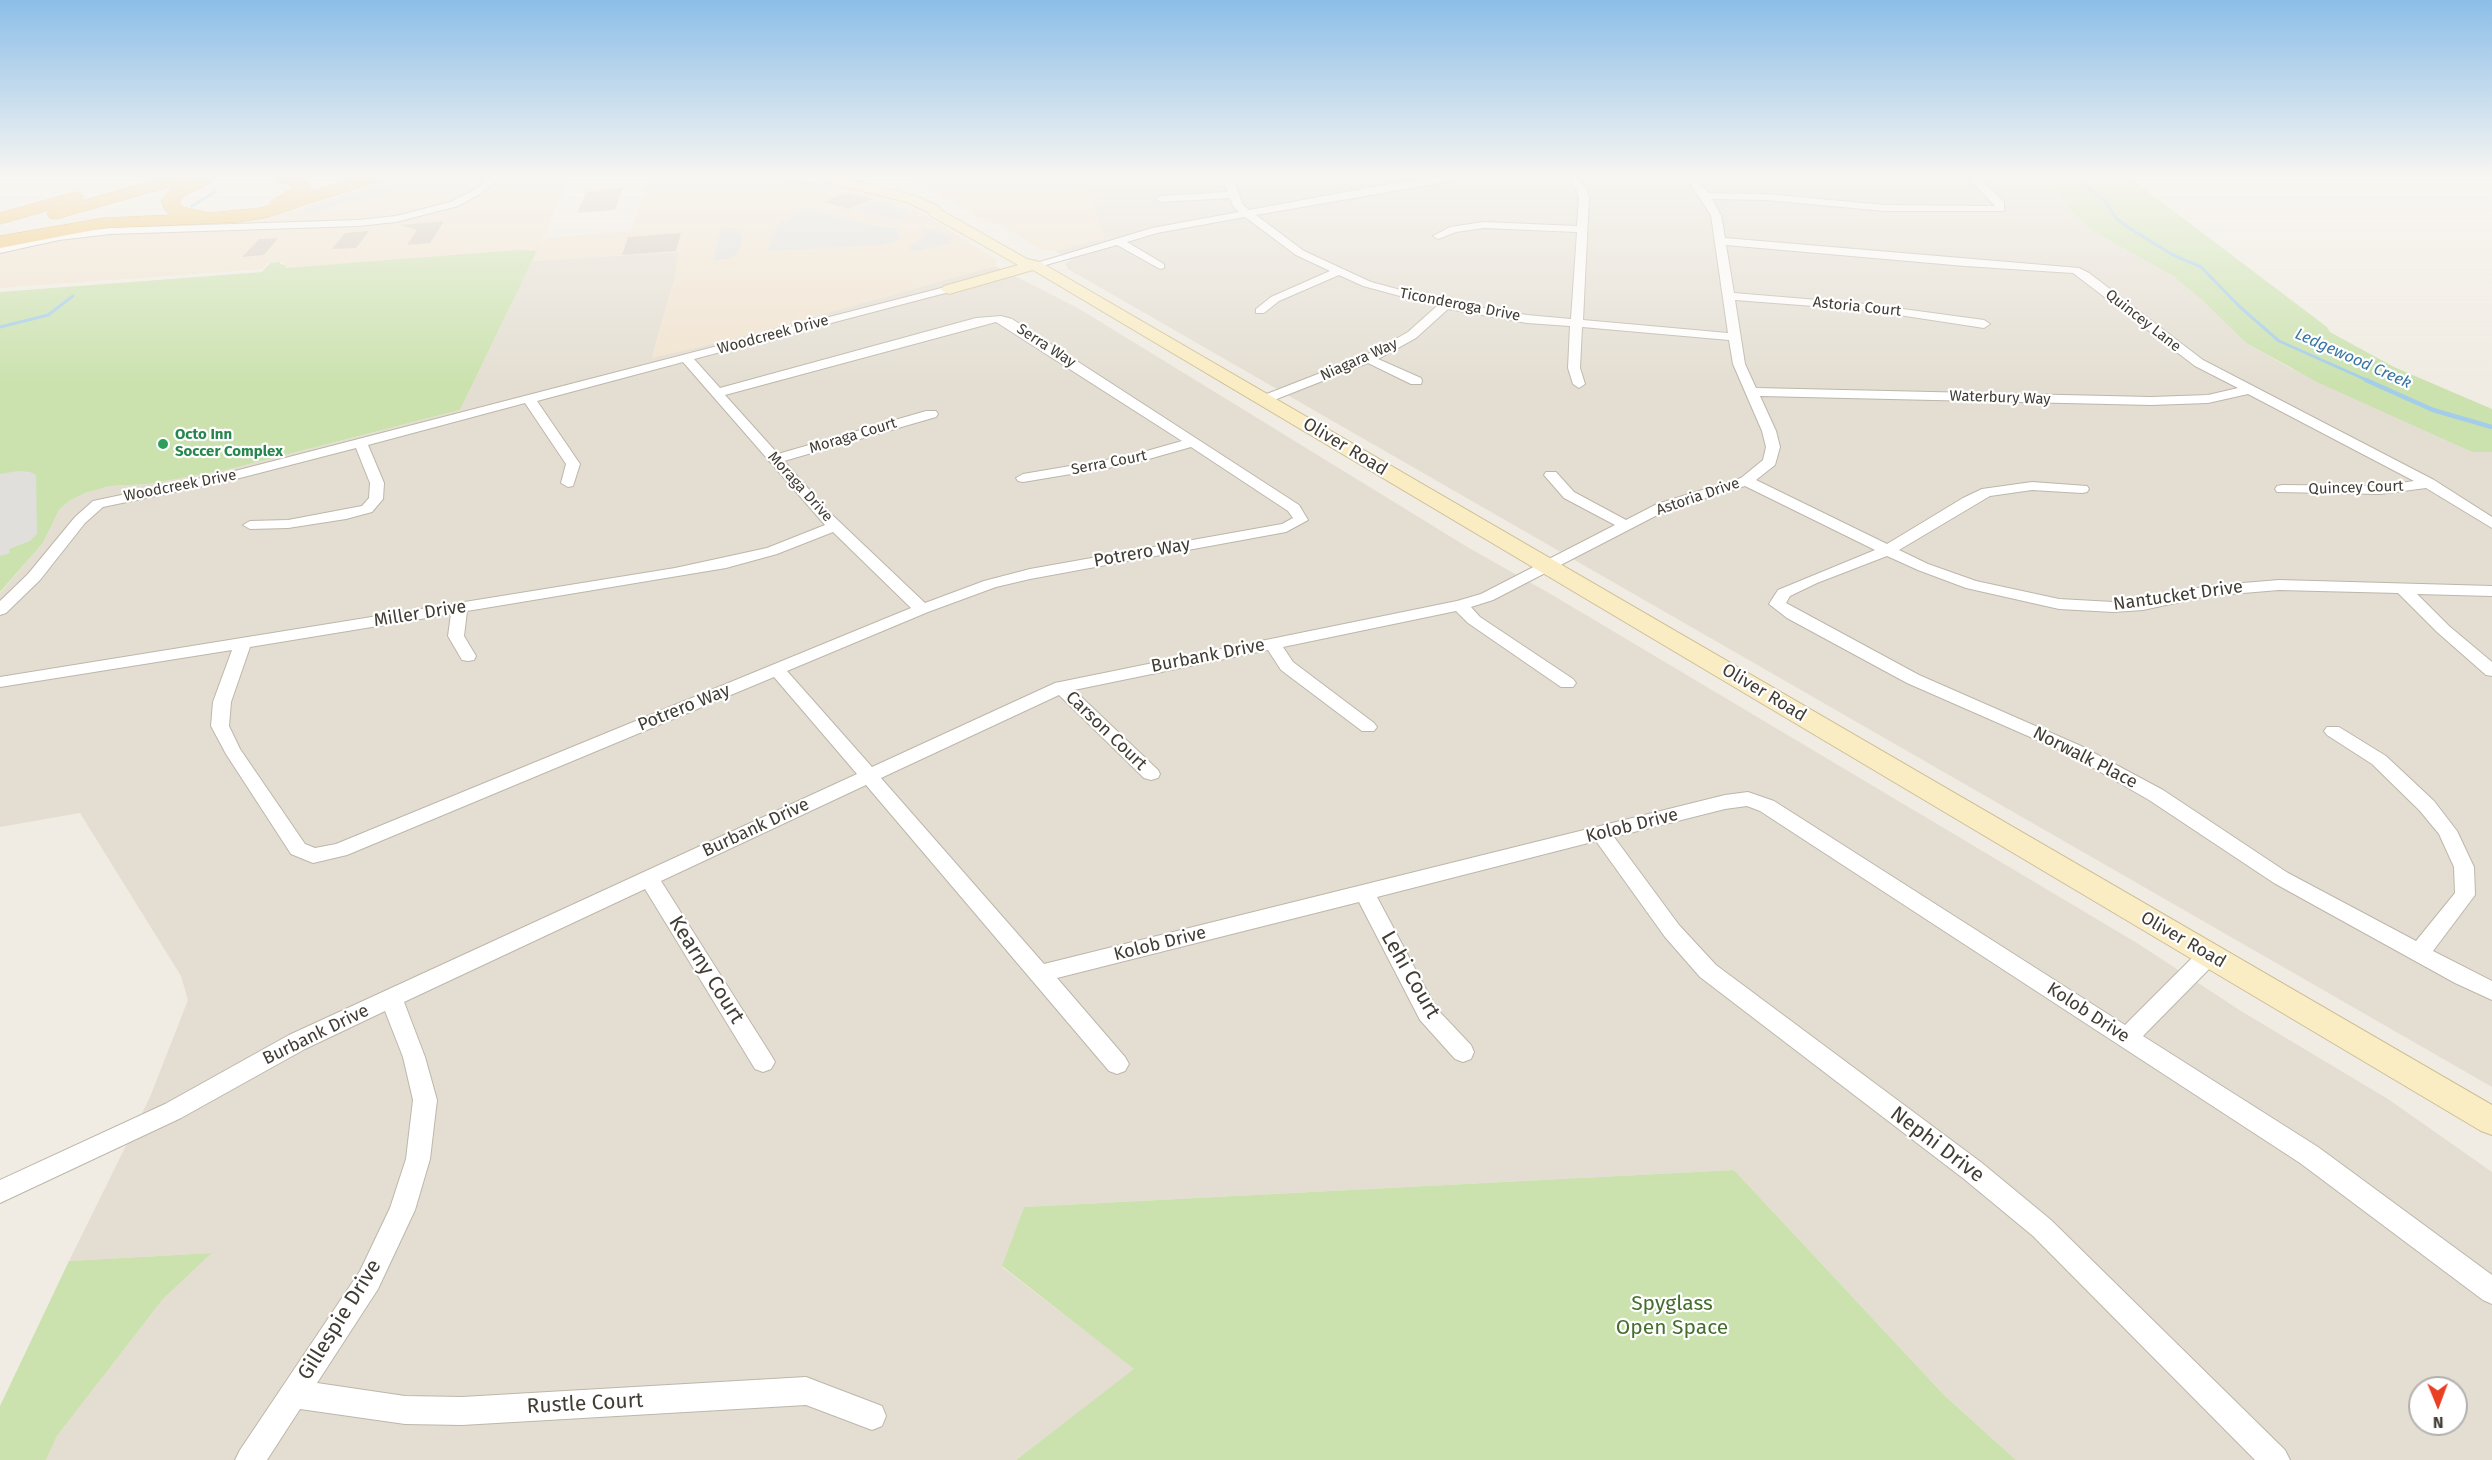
<!DOCTYPE html>
<html>
<head>
<meta charset="utf-8">
<style>
	body { margin:0 }
	#map { position:relative; width:2492px; height:1460px; overflow:hidden; background:#f0ece3; font-family:"Fira Sans",sans-serif }
	canvas { display:block }
	.north { position:absolute; left:2408px; top:1376px; width:60px; height:60px; box-sizing:border-box; background:#fff; border:2px solid #b3b1ae; border-radius:50%; rotate:179deg; font-size:16px; font-weight:700; line-height:24px; text-align:center; color:#413c34 }
	.north::after { content:''; display:block; margin:auto; width:21px; height:27px; background:#e93f22; clip-path:polygon(50% 0,100% 100%,50% 72%,0 100%) }
</style>
</head>
<body>
<div id="map">
<canvas width="2492" height="1460"></canvas>
<div class="north">N</div>
</div>
<script>
const c = document.querySelector('canvas').getContext('2d');
c.lineJoin = 'round';
function fill(path, color) { c.fillStyle = color; c.fill(path, 'evenodd'); }
const shape = rows => new Path2D(rows.map(r => 'M' + r).join(''));
function strokePath(path, color, width, dash) { c.strokeStyle = color; c.lineWidth = width; c.lineCap = dash ? 'butt' : 'round'; c.setLineDash(dash || []); c.stroke(path); }
function label(font, color, halo, rows, align = 'center') {
  c.font = font + ' "Fira Sans",sans-serif'; c.lineWidth = 4.5; c.setLineDash([]); c.textBaseline = 'middle'; c.strokeStyle = halo; c.fillStyle = color; for (const [text, x, y, turn = 0] of rows) {
    c.save(); c.translate(x, y); c.rotate((+turn || 0) * Math.PI / 180); c.textAlign = isNaN(turn) ? turn : align; if (halo) c.strokeText(text, 0, 0); c.fillText(text, 0, 0); c.restore();
  }
}
fill(shape([
	[1084,178,2047,178,2054,185,2064,202,2079,220,2095,232,2173,276,2202,300,2246,343,2288,367,2472,452,2492,452,2492,1087,1068,269,1065,264,1071,260,1055,251,1104,238],
	[679,252,675,277,652,357,729,340,995,266,1078,308,1469,548,1549,593,2137,943,2241,1011,2388,1099,2492,1172,2492,1460,2016,1460,1944,1395,1734,1170,1024,1207,1002,1267,1135,1369,1016,1460,46,1460,57,1436,163,1299,212,1253,69,1261,150,1097,188,1000,181,976,80,813,0,827,0,593,43,543,59,510,69,501,85,493,110,486,149,484,230,469,460,410,532,261],
	[2420,1388,2456,1388,2456,1424,2420,1424]
]), '#e4ded2');
fill(shape([
	[388,178,569,178,540,246,545,238,631,231,649,178,780,178,819,182,866,189,914,208,997,260,995,266,729,340,652,358,675,277,678,252,532,261,537,251,284,268,286,265,282,262,269,262,263,269,0,288,0,253,36,244,113,233,235,221,271,215,301,208],
	[910,178,1084,178,1105,238,1055,251,1042,250,1000,225,979,218]
]), '#f1e3cf');
fill(shape([
	[2047,178,2130,178,2327,327,2330,332,2394,367,2492,409,2492,452,2472,452,2317,382,2246,343,2202,300,2173,276,2095,232,2079,220,2064,202,2054,185],
	[520,250,537,251,460,410,230,469,149,484,110,486,85,493,69,501,59,510,43,543,0,592,0,292,262,272,270,263,280,262,280,264,286,265,285,268],
	[1734,1170,1944,1395,2016,1460,1016,1460,1134,1369,1002,1266,1024,1207],
	[212,1253,163,1299,57,1436,46,1460,0,1460,0,1406,69,1261]
]), '#cbe2ae');
fill(shape([
	[396,180,401,182,402,185,397,187,399,188,380,195,355,202,350,201,313,212,300,209],
	[874,201,885,201,909,213,903,215,906,217,895,221,854,209],
	[804,208,875,226,898,229,900,240,882,245,768,251,773,233,778,225],
	[734,228,743,235,739,252,729,259,713,260,721,229],
	[921,228,943,232,953,239,947,241,950,243,913,252,907,248,924,237],
	[18,471,30,472,36,475,37,534,30,541,9,549,10,553,0,556,0,474]
]), '#e1dfdb');
strokePath(shape([
	[2077,178,2105,201,2116,218,2129,228,2173,255,2201,267,2240,307,2279,341,2369,381],
	[192,206,215,192,214,189],
	[0,327,48,315,73,296]
]), '#a3cde9', 3);
strokePath(shape([
	[2366,380,2433,410,2492,427]
]), '#a3cde9', 4.5);
fill(shape([
	[623,188,615,210,577,213,586,192],
	[847,192,873,199,849,209,823,202],
	[444,221,430,243,407,245,417,230,401,225],
	[369,231,356,248,332,249,345,233],
	[681,233,676,251,622,255,628,237],
	[278,238,264,255,242,257,259,239]
]), '#d4cabd');
const street = shape([
	[489,178,500,178,480,194,458,206,396,222,358,226,110,234,59,240,0,253,0,247,59,234,110,228,358,220,396,216,450,202,474,190,489,178],
	[1223,178,1233,178,1243,205,1249,210,1383,185,1430,178,1456,178,1451,181,1256,215,1304,251,1371,282,1445,302,1527,315,1571,319,1577,232,1484,228,1456,232,1438,239,1433,236,1450,227,1484,222,1577,226,1579,197,1576,189,1566,178,1577,178,1586,188,1589,197,1583,320,1728,333,1711,215,1686,178,1696,178,1708,193,1766,194,1885,205,1995,206,1968,178,1979,178,2004,202,2004,211,1885,211,1766,200,1712,199,1721,215,1725,238,2079,268,2089,273,2203,360,2434,480,2492,517,2492,528,2426,488,2380,494,2277,492,2275,489,2277,486,2282,485,2380,486,2414,481,2248,394,2208,403,2151,405,1760,396,1776,431,1780,447,1775,465,1756,480,1887,544,1963,498,1982,489,2032,482,2087,486,2089,489,2087,492,2082,493,2032,490,1990,496,1899,550,1928,564,1976,581,2059,599,2113,602,2143,600,2207,586,2279,580,2492,586,2492,596,2417,594,2449,626,2492,662,2492,676,2486,675,2437,632,2398,593,2279,590,2207,596,2143,610,2113,612,2059,609,1966,588,1918,570,1887,556,1817,583,1790,596,1786,603,1919,675,2081,746,2163,790,2288,873,2416,941,2455,893,2454,867,2439,834,2420,811,2372,764,2327,735,2324,731,2327,727,2339,727,2386,756,2434,801,2457,831,2474,867,2475,895,2433,951,2492,981,2492,1000,2455,983,2274,883,2149,800,2069,754,1907,683,1787,618,1769,604,1778,590,1875,550,1745,486,1667,510,1493,600,1471,607,1480,617,1573,679,1576,683,1573,687,1561,687,1468,623,1456,611,1283,647,1293,662,1374,723,1377,727,1374,731,1362,731,1281,670,1268,650,1074,690,1158,770,1160,774,1158,778,1151,780,1144,778,1059,695,881,778,1044,964,1725,795,1748,792,1774,801,2125,1025,2201,949,2209,947,2217,949,2220,955,2217,961,2143,1036,2318,1147,2492,1275,2492,1304,2483,1300,2300,1163,1760,811,1747,806,1725,809,1614,837,1679,925,1716,965,1982,1163,2051,1220,2285,1450,2290,1460,2255,1460,2033,1236,1964,1179,1700,977,1665,937,1596,841,1377,897,1436,1008,1471,1045,1474,1052,1471,1059,1463,1062,1455,1059,1420,1020,1359,902,1057,978,1125,1057,1129,1064,1125,1071,1117,1074,1109,1071,866,785,661,881,771,1055,775,1062,771,1069,763,1072,755,1069,645,889,404,1002,425,1057,437,1100,430,1159,415,1210,378,1289,317,1383,405,1396,462,1397,806,1377,882,1406,886,1416,882,1426,872,1430,806,1405,462,1425,405,1424,300,1409,267,1460,235,1460,240,1450,360,1271,390,1208,406,1159,413,1100,403,1057,385,1011,305,1049,181,1118,0,1203,0,1180,165,1104,289,1035,857,774,774,677,347,855,313,863,291,854,226,754,211,726,213,702,232,650,0,687,0,677,675,568,767,548,825,525,683,362,537,401,580,464,573,486,568,487,561,483,566,464,525,403,368,445,384,483,383,499,372,512,346,519,288,528,250,529,243,525,250,521,288,520,362,506,369,498,370,483,356,448,236,479,103,507,85,523,40,580,6,613,0,615,0,601,28,574,75,517,93,501,235,471,949,286,953,287,953,291,694,359,720,388,976,318,1001,316,1012,319,1299,505,1308,520,1286,532,1030,579,996,587,928,612,787,671,872,767,1055,683,1457,601,1481,594,1615,525,1564,498,1544,475,1546,472,1556,472,1574,492,1626,520,1657,504,1741,478,1763,460,1766,447,1762,431,1733,364,1729,340,1582,327,1580,368,1585,384,1579,388,1573,384,1568,368,1570,326,1527,323,1448,309,1416,338,1378,359,1421,378,1422,381,1421,384,1411,384,1368,363,1264,404,1257,400,1259,397,1364,356,1387,344,1408,332,1437,306,1363,286,1339,275,1279,301,1264,313,1256,313,1256,309,1271,297,1330,271,1296,255,1245,217,1157,233,1127,242,1164,264,1164,268,1160,269,1117,245,1035,268,1030,265,1152,228,1239,212,1233,206,1230,198,1161,202,1156,199,1161,196,1228,192,1223,178],
	[1726,245,1965,266,2073,273,2195,366,2238,388,2208,395,2151,397,1756,388,1745,364,1735,300,1866,310,1984,328,1990,324,1984,320,1866,304,1734,293,1726,245],
	[996,322,1182,441,1129,456,1023,474,1016,478,1018,481,1023,482,1131,464,1191,447,1288,511,1293,518,1282,524,1030,569,984,581,925,603,827,510,784,461,936,417,938,414,936,411,926,411,778,454,725,395,996,322],
	[833,532,911,608,336,844,315,848,305,844,240,749,229,726,231,702,250,647,451,614,448,636,462,660,468,661,474,660,476,656,464,636,467,611,726,568,777,554,833,532]
]);
const secondary = shape([
	[821,178,843,178,916,196,938,206,941,210,1027,259,1040,262,2492,1105,2492,1135,2481,1131,1033,270,949,294,944,292,941,289,944,286,1018,265,931,216,928,212,906,202,822,181,821,178]
]);
const highway = shape([
	[162,178,189,178,188,181,193,178,215,178,213,182,185,195,179,202,183,207,209,213,261,208,270,205,272,200,293,188,289,184,276,182,274,178,303,178,311,185,308,193,352,178,377,178,375,182,264,218,237,222,104,228,0,248,0,236,104,218,171,215,165,210,161,201,173,187,183,183,56,219,50,218,47,214,50,210,162,178],
	[75,192,81,193,84,197,81,201,0,224,0,213,75,192]
]);
strokePath(street, '#bdb6aa', 2);
strokePath(secondary, '#cdbe96', 2);
strokePath(highway, '#d0993d', 1);
fill(street, '#fff');
fill(secondary, '#faecc3');
fill(highway, '#f2c56c');
const sky = c.createLinearGradient(0, 0, 0, 383);
sky.addColorStop(0, '#8cbee8');
sky.addColorStop(0.46, '#f8f6f2');
sky.addColorStop(1, '#f8f6f200');
c.fillStyle = sky;
c.fillRect(0, 0, 2492, 383);
for (const [x, y, r, color] of [
	[163,444,6,"#2e9e5b"]
]) { const dot = new Path2D(); dot.arc(x, y, r, 0, 2 * Math.PI); c.fillStyle = color; c.fill(dot); strokePath(dot, '#fff', 2); }
label('15px', '#413c34', '#fff', [
	["Ticonderoga Drive",1460,305,11],
	["Astoria Court",1857,307,6],
	["Quincey Lane",2143,321,38],
	["Woodcreek Drive",773,335,-15],
	["Serra Way",1046,346,33],
	["Niagara Way",1359,360,-24],
	["Waterbury Way",2000,398,2],
	["Moraga Court",853,436,-17],
	["Serra Court",1109,463,-11],
	["Woodcreek Drive",180,486,-11],
	["Moraga Drive",800,487,48],
	["Quincey Court",2356,488,-2],
	["Astoria Drive",1698,497,-19]
]);
label('bold 15px', '#27864d', '#fff', [
	["Octo Inn",175,435],
	["Soccer Complex",175,452]
], 'left');
label('italic 16px', '#3776a4', '#fff', [
	["Ledgewood Creek",2353,359,24]
]);
label('18px', '#413c34', '#fff', [
	["Oliver Road",1345,447,31],
	["Potrero Way",1142,553,-10],
	["Nantucket Drive",2178,596,-8],
	["Miller Drive",420,614,-9],
	["Burbank Drive",1208,656,-11],
	["Oliver Road",1764,693,31],
	["Potrero Way",684,708,-22],
	["Carson Court",1106,731,44],
	["Norwalk Place",2085,758,27],
	["Kolob Drive",1632,826,-14],
	["Burbank Drive",756,828,-25],
	["Oliver Road",2183,940,30],
	["Kolob Drive",1160,944,-14],
	["Kolob Drive",2088,1013,33],
	["Burbank Drive",316,1035,-26]
]);
label('21px', '#413c34', '#fff', [
	["Kearny Court",706,970,58],
	["Lehi Court",1410,975,60],
	["Nephi Drive",1937,1145,37],
	["Gillespie Drive",340,1320,-58],
	["Rustle Court",585,1404,-3]
]);
label('21px', '#456e2d', '#fff', [
	["Spyglass",1672,1304],
	["Open Space",1672,1328]
]);
</script>
</body>
</html>
